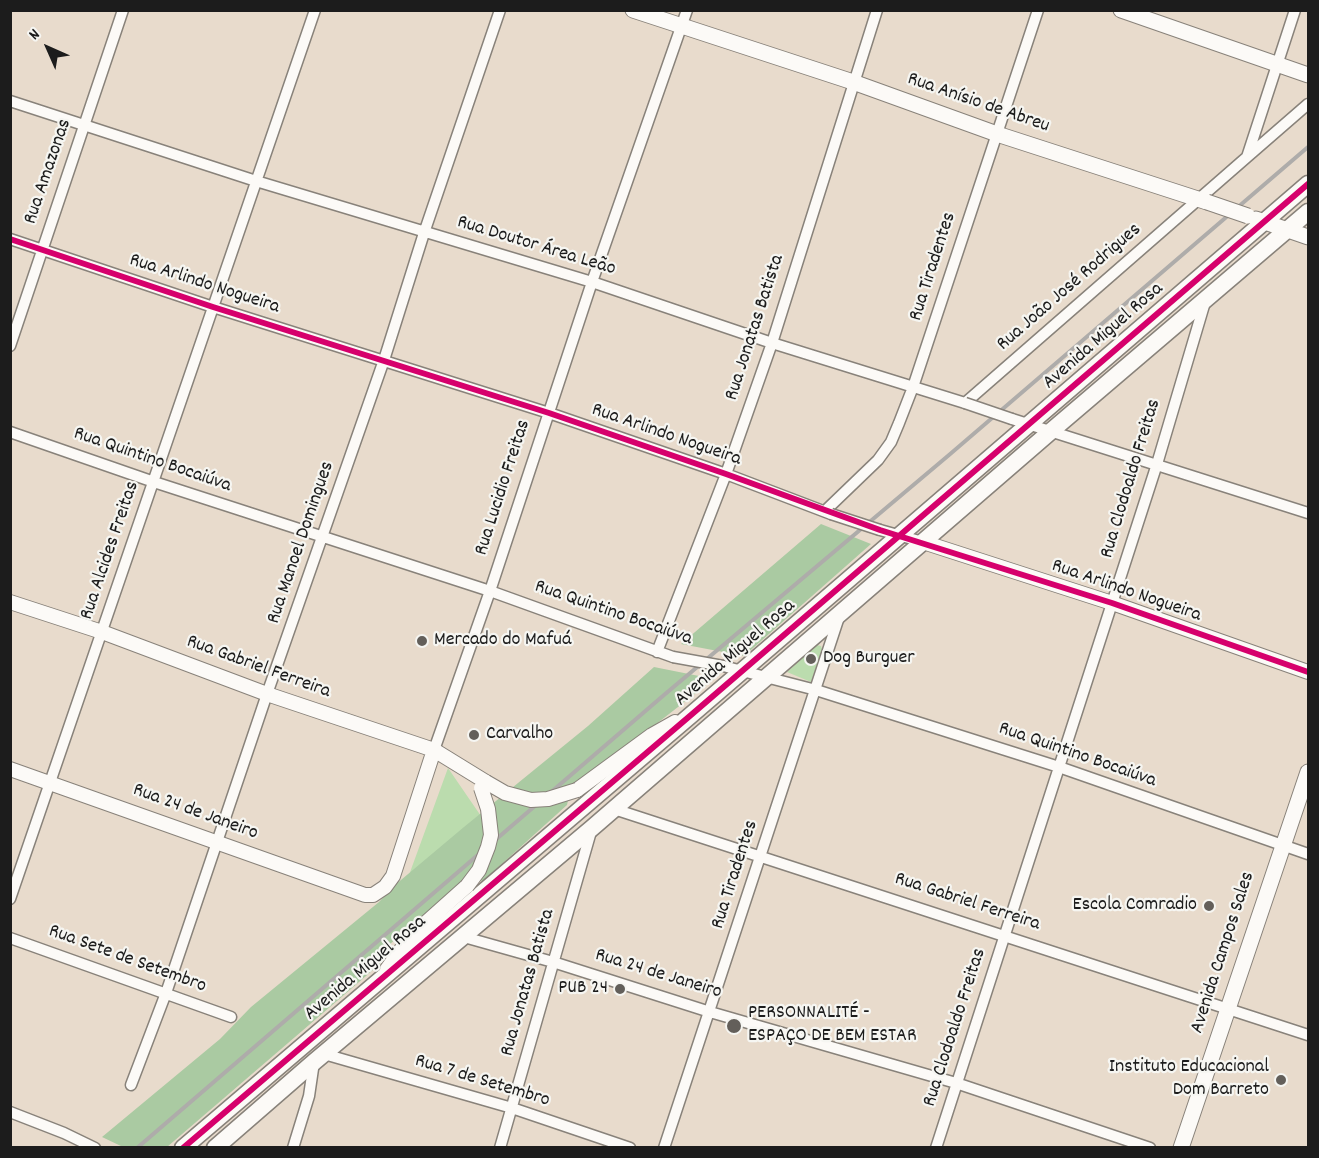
<!DOCTYPE html>
<html>
<head>
<meta charset="utf-8">
<style>
	body { margin:0 }
	#map { position:relative; width:1319px; height:1158px; overflow:hidden; background:#e8dbcc; font-family:Dekko,sans-serif }
	canvas { display:block }
	.frame { position:absolute; inset:0; border:12px solid #1c1c1c; pointer-events:none }
	.north { position:absolute; left:18px; top:18px; width:60px; height:60px; -webkit-text-stroke:4px #f6f6f2; paint-order:stroke; rotate:315deg; font-size:16px; font-weight:700; line-height:24px; text-align:center; color:#1c1c1c }
	.north::after { content:''; display:block; margin:auto; width:21px; height:27px; background:#1c1c1c; clip-path:polygon(50% 0,100% 100%,50% 72%,0 100%) }
</style>
</head>
<body>
<div id="map">
<canvas width="1319" height="1158"></canvas>
<div class="frame"></div>
<div class="north">N</div>
</div>
<script>
const c = document.querySelector('canvas').getContext('2d');
c.lineJoin = 'round';
function fill(path, color) { c.fillStyle = color; c.fill(path, 'evenodd'); }
const shape = rows => new Path2D(rows.map(r => 'M' + r).join(''));
function strokePath(path, color, width, dash) { c.strokeStyle = color; c.lineWidth = width; c.lineCap = dash ? 'butt' : 'round'; c.setLineDash(dash || []); c.stroke(path); }
function label(font, color, halo, rows, align = 'center') {
  c.font = font + ' Dekko,sans-serif'; c.lineWidth = 4.5; c.setLineDash([]); c.textBaseline = 'middle'; c.strokeStyle = halo; c.fillStyle = color; for (const [text, x, y, turn = 0] of rows) {
    c.save(); c.translate(x, y); c.rotate((+turn || 0) * Math.PI / 180); c.textAlign = isNaN(turn) ? turn : align; if (halo) c.strokeText(text, 0, 0); c.fillText(text, 0, 0); c.restore();
  }
}
fill(shape([
	[817,645,821,646,822,649,811,682,787,672],
	[448,768,483,819,409,875]
]), '#bbdcae');
fill(shape([
	[821,524,871,544,744,656,681,644],
	[654,667,714,679,588,777,571,787,567,805,483,881,468,879,390,944,380,964,167,1147,123,1147,102,1137,220,1039,251,1007,379,902,395,885,464,827,588,726]
]), '#aacaa2');
const minor = shape([
	[10,101,256,181,592,282,772,343,965,403,1247,157,1295,10],
	[1247,157,1308,104],
	[10,239,213,307,549,413,726,474,831,514],
	[10,346,123,10],
	[1012,419,1308,513],
	[10,432,154,482,490,591,673,657],
	[825,511,878,460,891,442,899,423,913,387,1038,10],
	[880,530,923,542],
	[657,652,726,474,772,343,877,10],
	[723,666,816,690,1059,767,1308,854],
	[434,750,490,591,592,282,687,10],
	[614,809,1308,1035],
	[10,899,315,10],
	[464,937,553,962,710,1012,956,1083,1150,1148],
	[10,938,231,1017],
	[324,1054,512,1108,630,1148],
	[131,1085,166,993,267,694,384,360,424,233,500,10],
	[10,1112,64,1133,95,1148],
	[293,1148,309,1096,314,1062],
	[500,1148,592,828],
	[664,1148,839,617],
	[936,1148,1157,464,1205,302]
]);
const tertiary = shape([
	[923,542,1112,603,1308,672],
	[10,602,102,632,267,694,434,750,486,782],
	[10,769,365,895,373,895,385,887,393,876,434,750],
	[577,790,652,735,675,722],
	[387,969,411,936,467,886]
]);
const secondary = shape([
	[633,10,853,82,997,134,1207,202],
	[1121,10,1308,75],
	[1256,219,1308,237],
	[1181,1148,1308,772]
]);
const primary = shape([
	[183,1148,691,715,1308,184],
	[215,1148,314,1062,592,828,1050,432,1308,212]
]);
strokePath(minor, '#88827a', 13);
strokePath(tertiary, '#88827a', 16);
strokePath(secondary, '#88827a', 17);
strokePath(primary, '#88827a', 19);
strokePath(minor, '#fcfaf7', 10);
strokePath(tertiary, '#fcfaf7', 14);
strokePath(secondary, '#fcfaf7', 15);
strokePath(primary, '#fcfaf7', 16);
strokePath(shape([
	[137,1148,664,695,949,455,1308,147]
]), '#aeacaa', 4);
const minorBridge = shape([
	[965,403,1012,419],
	[831,514,880,530],
	[673,657,723,666]
]);
const tertiaryBridge = shape([
	[486,782,505,793,531,800,548,799,577,790],
	[467,886,479,870,488,847,491,835,488,809,481,788]
]);
const secondaryBridge = shape([
	[1207,202,1248,216]
]);
strokePath(minorBridge, '#88827a', 13, []);
strokePath(tertiaryBridge, '#88827a', 16, []);
strokePath(secondaryBridge, '#88827a', 17, []);
strokePath(minorBridge, '#fcfaf7', 10);
strokePath(tertiaryBridge, '#fcfaf7', 14);
strokePath(secondaryBridge, '#fcfaf7', 15);
strokePath(shape([
	[10,239,213,307,549,413,726,474,880,530,1112,603,1308,672],
	[183,1148,691,715,1308,184]
]), '#d6006c', 6);
for (const [x, y, r, color] of [
	[422,641,6,"#635f5a"],
	[811,659,6,"#635f5a"],
	[474,735,6,"#635f5a"],
	[1209,906,6,"#635f5a"],
	[620,989,6,"#635f5a"],
	[734,1026,8,"#635f5a"],
	[1281,1080,6,"#635f5a"]
]) { const dot = new Path2D(); dot.arc(x, y, r, 0, 2 * Math.PI); c.fillStyle = color; c.fill(dot); strokePath(dot, '#f6f6f2', 2); }
label('20px', '#1c1c1c', '#f6f6f2', [
	["Rua Anísio de Abreu",978,104,19],
	["Rua Amazonas",49,172,-71],
	["Rua Doutor Área Leão",536,247,17],
	["Rua Tiradentes",934,267,-72],
	["Rua Arlindo Nogueira",204,285,18],
	["Rua João José Rodrigues",1070,288,-41],
	["Rua Jonatas Batista",756,328,-72],
	["Avenida Miguel Rosa",1104,337,-41],
	["Rua Arlindo Nogueira",666,436,19],
	["Rua Quintino Bocaiúva",152,461,19],
	["Rua Clodoaldo Freitas",1132,479,-73],
	["Rua Lucidio Freitas",504,488,-72],
	["Rua Manoel Domingues",302,543,-71],
	["Rua Alcides Freitas",111,551,-71],
	["Rua Arlindo Nogueira",1126,592,19],
	["Rua Quintino Bocaiúva",613,614,19],
	["Avenida Miguel Rosa",736,654,-41],
	["Rua Gabriel Ferreira",258,668,20],
	["Rua Quintino Bocaiúva",1077,756,19],
	["Rua 24 de Janeiro",195,813,20],
	["Rua Tiradentes",736,875,-72],
	["Rua Gabriel Ferreira",967,903,18],
	["Avenida Campos Sales",1224,953,-72],
	["Rua Sete de Setembro",127,960,20],
	["Avenida Miguel Rosa",366,969,-40],
	["Rua 24 de Janeiro",658,975,17],
	["Rua Jonatas Batista",529,983,-74],
	["Rua Clodoaldo Freitas",956,1028,-72],
	["Rua 7 de Setembro",482,1082,17]
]);
label('20px', '#1c1c1c', '#f6f6f2', [
	["Mercado do Mafuá",434,641],
	["Dog Burguer",823,659],
	["Carvalho",486,735],
	["Escola Comradio",1197,906,"right"],
	["PUB 24",608,989,"right"],
	["PERSONNALITÉ -",748,1014],
	["ESPAÇO DE BEM ESTAR",748,1037],
	["Instituto Educacional",1269,1068,"right"],
	["Dom Barreto",1269,1091,"right"]
], 'left');
</script>
</body>
</html>
